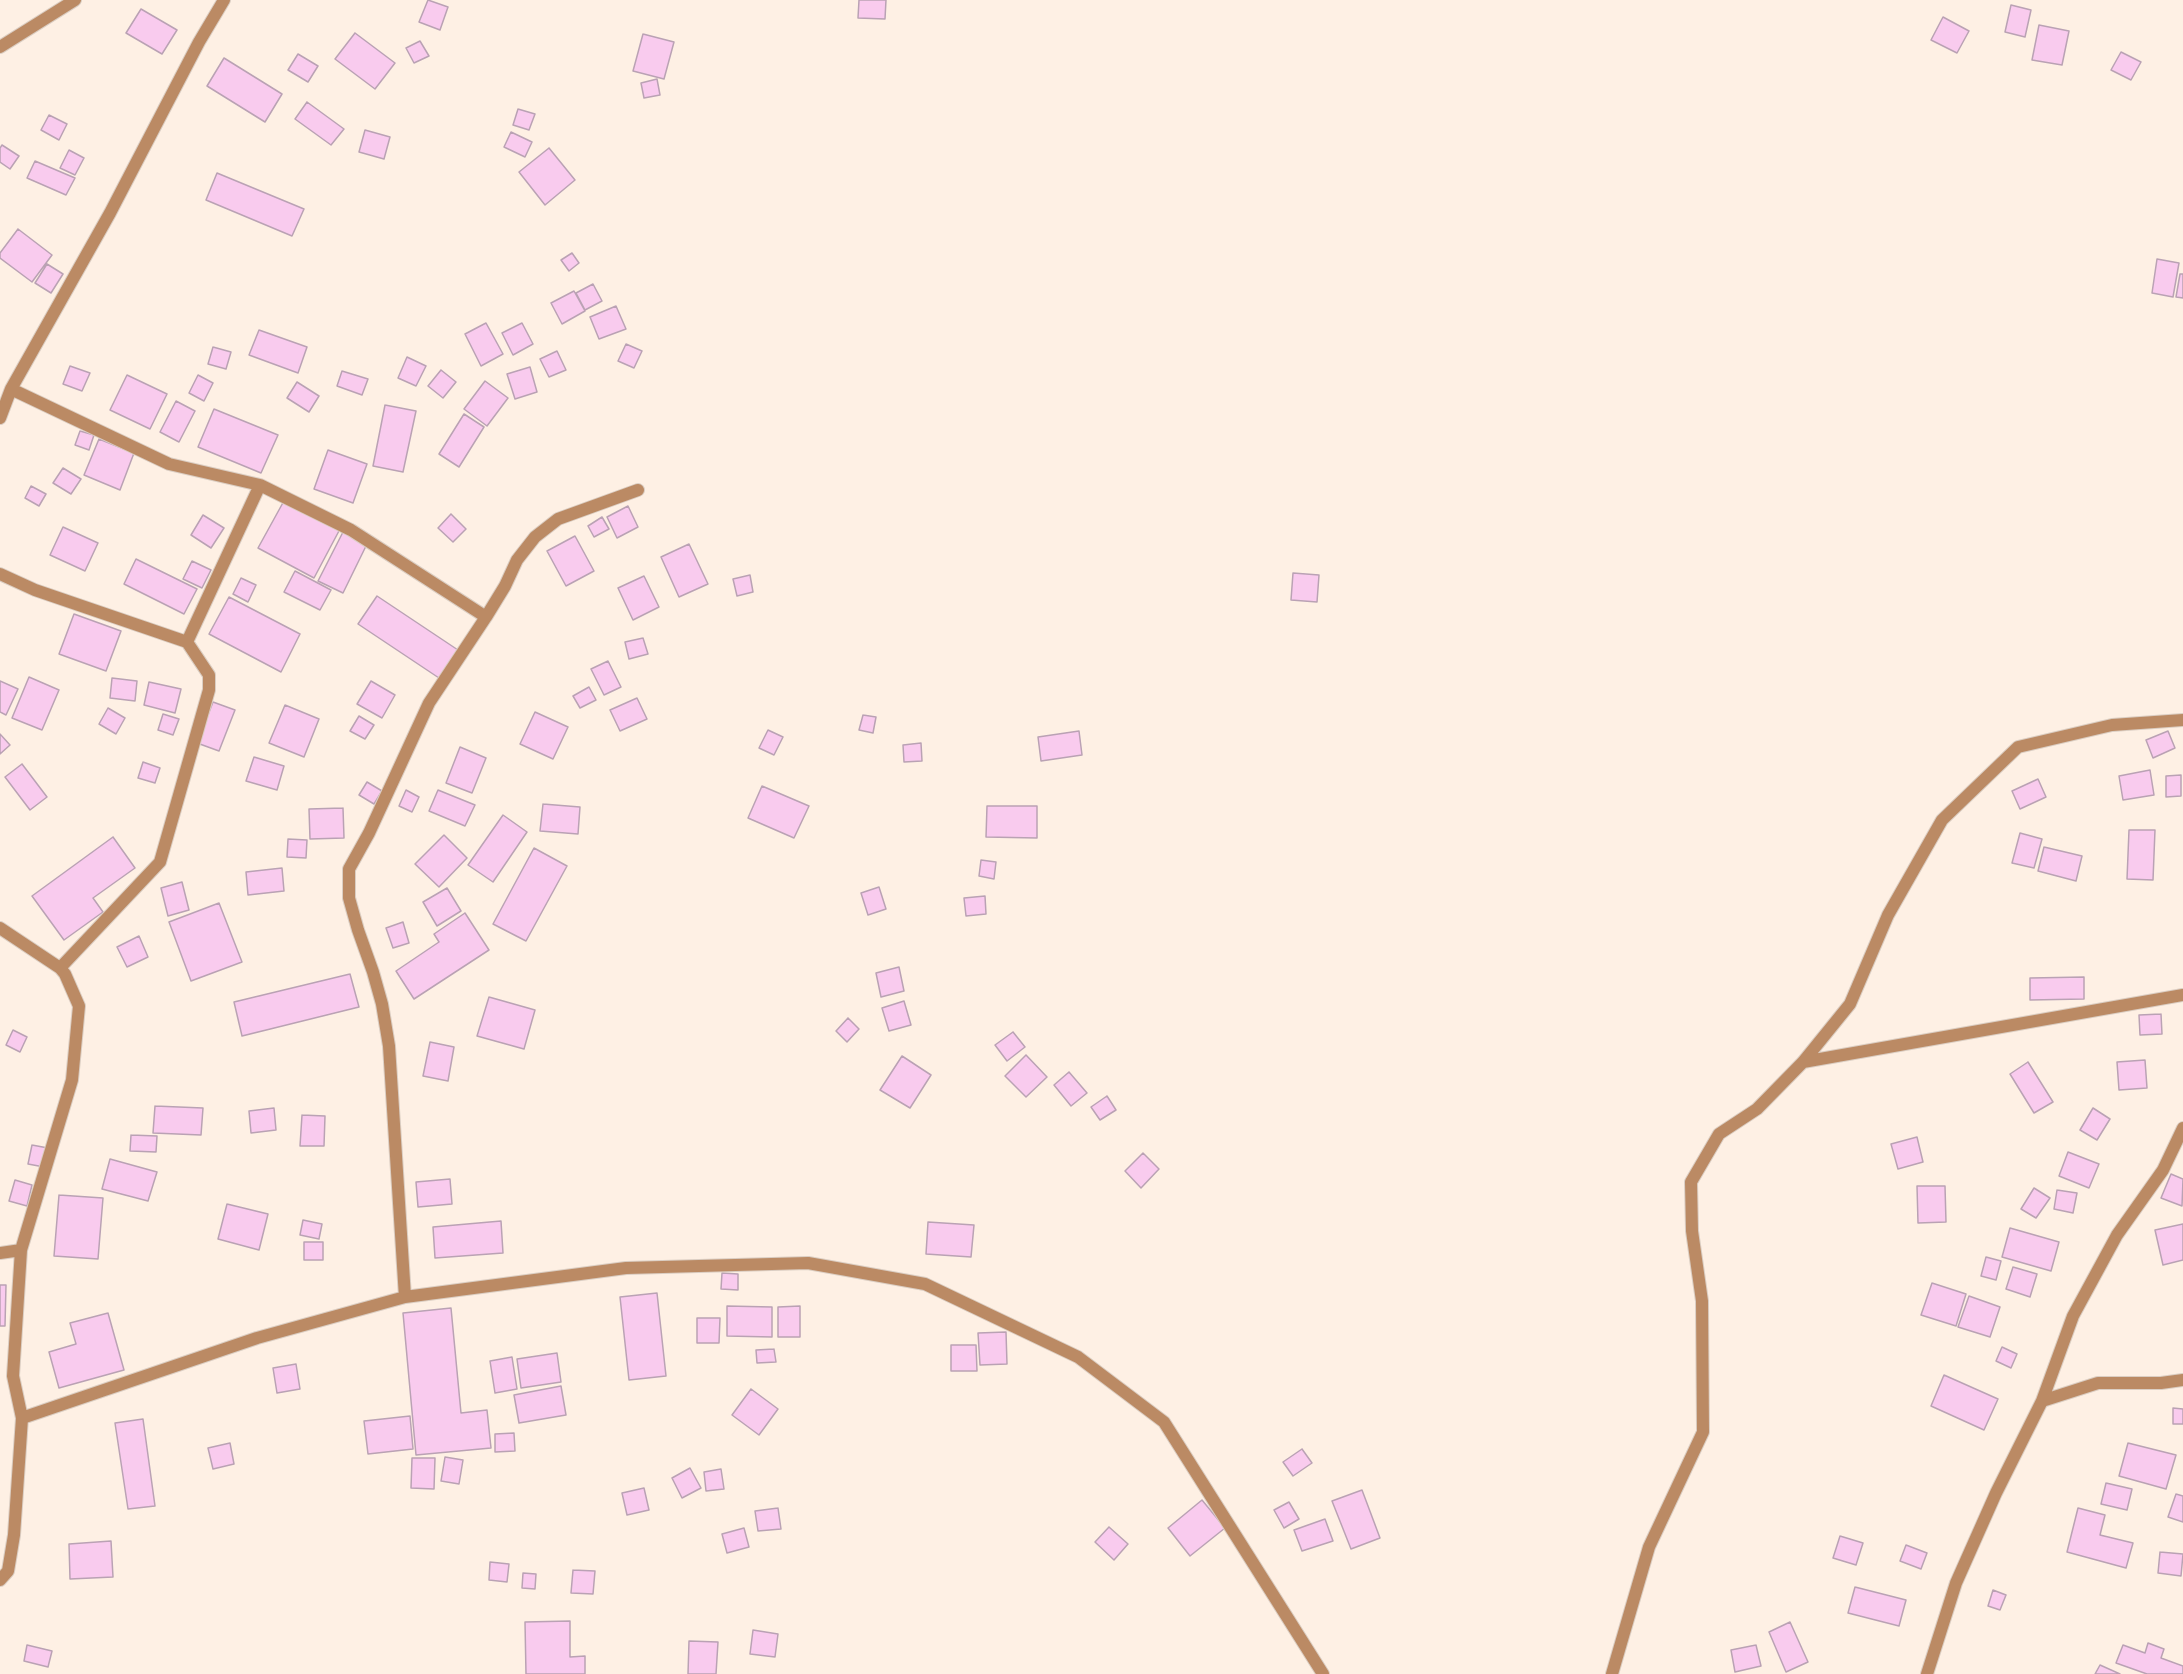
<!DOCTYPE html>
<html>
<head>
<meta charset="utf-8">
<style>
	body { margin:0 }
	canvas { display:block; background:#fef0e4 }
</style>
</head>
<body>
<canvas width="2183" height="1674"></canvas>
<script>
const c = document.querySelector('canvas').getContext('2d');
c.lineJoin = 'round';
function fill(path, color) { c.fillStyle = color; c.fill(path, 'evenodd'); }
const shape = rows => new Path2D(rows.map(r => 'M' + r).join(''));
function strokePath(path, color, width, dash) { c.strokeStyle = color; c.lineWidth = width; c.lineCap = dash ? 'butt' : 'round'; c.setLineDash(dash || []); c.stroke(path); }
const building = shape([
	[428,0,448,7,440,30,419,22,428,0],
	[859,0,886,0,885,19,858,18,859,0],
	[2011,5,2031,10,2025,37,2005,32,2011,5],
	[141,9,177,30,162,54,126,33,141,9],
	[1943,17,1969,31,1957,53,1931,40,1943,17],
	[2039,25,2069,31,2062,65,2032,60,2039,25],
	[355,33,395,63,375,89,335,59,355,33],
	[643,34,674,42,664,79,633,71,643,34],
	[420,41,429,56,414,63,406,48,420,41],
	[2121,52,2141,62,2131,80,2111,70,2121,52],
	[298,54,318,66,308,82,288,70,298,54],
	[224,58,282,94,265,122,207,86,224,58],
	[657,79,660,95,644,98,641,83,657,79],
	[307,102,344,129,331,145,295,119,307,102],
	[518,109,535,114,529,130,513,125,518,109],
	[49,115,67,124,59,140,41,130,49,115],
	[365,130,390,137,384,159,359,152,365,130],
	[511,132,532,142,525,157,504,147,511,132],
	[2,145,19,156,10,169,0,162,0,148,2,145],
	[549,148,575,180,545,205,519,172,549,148],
	[69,150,84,158,75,175,60,168,69,150],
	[35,161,75,178,66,195,27,178,35,161],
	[217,173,304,209,292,236,206,200,217,173],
	[18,229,52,255,32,282,0,258,0,253,18,229],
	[572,253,579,263,569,271,561,260,572,253],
	[2157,259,2179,263,2173,297,2152,293,2157,259],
	[47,264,63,274,51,293,35,283,47,264],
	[2180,274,2183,274,2183,298,2176,297,2180,274],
	[593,284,602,301,585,310,576,293,593,284],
	[574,291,585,311,562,324,551,303,574,291],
	[616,306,626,329,599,339,590,317,616,306],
	[486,323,503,354,481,366,465,334,486,323],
	[522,323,533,344,513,355,502,333,522,323],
	[259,330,307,347,298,373,249,355,259,330],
	[626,344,642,351,634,368,618,361,626,344],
	[213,347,231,352,226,369,208,364,213,347],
	[557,351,566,370,549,377,540,359,557,351],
	[407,357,426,366,416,386,398,378,407,357],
	[70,366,90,373,82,391,63,384,70,366],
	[530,367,537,392,515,399,507,374,530,367],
	[441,370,456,382,443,398,428,386,441,370],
	[342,371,368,379,362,395,337,386,342,371],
	[127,375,167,394,150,429,110,410,127,375],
	[198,375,213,383,204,401,189,393,198,375],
	[485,381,508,398,487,426,464,409,485,381],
	[297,382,319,396,309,412,287,398,297,382],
	[176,401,195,411,179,442,160,432,176,401],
	[385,405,416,411,403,472,373,466,385,405],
	[214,409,278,435,261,473,198,447,214,409],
	[464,414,484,427,459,467,439,454,464,414],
	[80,431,94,435,89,450,75,445,80,431],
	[99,439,134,453,120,490,84,475,99,439],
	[328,450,367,464,353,503,314,489,328,450],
	[63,468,81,479,71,494,53,483,63,468],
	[31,486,46,494,39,506,25,498,31,486],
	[285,499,340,529,314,578,258,548,285,499],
	[628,506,638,527,617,538,607,517,628,506],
	[451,514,466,529,453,542,438,528,451,514],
	[203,515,224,528,211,548,191,535,203,515],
	[602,517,609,529,594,537,588,526,602,517],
	[63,527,98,543,85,571,50,555,63,527],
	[343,532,367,544,343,593,318,581,343,532],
	[575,536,594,571,566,586,547,551,575,536],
	[689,544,708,584,679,597,661,557,689,544],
	[136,559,197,589,184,614,124,584,136,559],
	[192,561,211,570,202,588,183,579,192,561],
	[295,571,331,590,320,610,284,592,295,571],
	[1293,573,1319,575,1317,602,1291,600,1293,573],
	[750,575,753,592,737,596,733,579,750,575],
	[644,576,659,607,633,620,618,588,644,576],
	[241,578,256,585,248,602,233,594,241,578],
	[377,596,461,652,442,680,358,624,377,596],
	[229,597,300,634,281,672,209,634,229,597],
	[74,614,121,631,106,671,59,654,74,614],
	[643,638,648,654,629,659,625,642,643,638],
	[608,661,621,687,604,695,591,669,608,661],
	[29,677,59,690,42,730,12,718,29,677],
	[112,678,137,681,135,701,110,698,112,678],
	[0,681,18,689,6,715,0,712,0,681],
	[371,681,395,695,382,718,357,704,371,681],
	[149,682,181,689,175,713,144,705,149,682],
	[589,687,596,700,580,708,573,696,589,687],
	[637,698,647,719,620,731,610,710,637,698],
	[213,702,235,710,219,751,197,743,213,702],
	[285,705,319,719,304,757,269,743,285,705],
	[108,708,125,718,116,734,99,724,108,708],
	[535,712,568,727,553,759,520,744,535,712],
	[163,714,179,719,173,735,158,730,163,714],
	[863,715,876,717,873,733,859,730,863,715],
	[359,716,374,725,365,739,350,731,359,716],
	[768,730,783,737,774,755,759,748,768,730],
	[1079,731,1082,755,1041,761,1038,737,1079,731],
	[2168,731,2175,748,2153,758,2146,740,2168,731],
	[0,734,10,745,0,754,0,734],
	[921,743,922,761,904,762,903,745,921,743],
	[460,747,486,758,472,793,446,783,460,747],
	[254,757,284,766,277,790,246,781,254,757],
	[143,762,160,768,155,783,138,778,143,762],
	[22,764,47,797,30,810,5,777,22,764],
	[2150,770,2154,795,2123,800,2119,776,2150,770],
	[2181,775,2181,796,2166,797,2166,776,2181,775],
	[2038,779,2046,797,2020,809,2012,791,2038,779],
	[367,782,382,791,374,804,359,795,367,782],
	[762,786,809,806,794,838,748,818,762,786],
	[406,790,419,797,412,812,399,806,406,790],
	[438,790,475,805,465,826,429,811,438,790],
	[543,804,580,807,578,834,540,831,543,804],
	[987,806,1037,806,1037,838,986,837,987,806],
	[343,808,344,838,310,839,309,809,343,808],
	[503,815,527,832,493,882,468,865,503,815],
	[2129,830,2155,830,2153,880,2127,879,2129,830],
	[2020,833,2042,839,2034,868,2012,863,2020,833],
	[444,835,467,858,439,887,415,864,444,835],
	[113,837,135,868,93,898,103,912,64,940,32,896,113,837],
	[288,839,307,840,306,858,287,857,288,839],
	[2044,847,2082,856,2076,881,2038,871,2044,847],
	[534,848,567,866,526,941,493,924,534,848],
	[981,860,996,862,994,879,979,876,981,860],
	[282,868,284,891,248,895,246,872,282,868],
	[182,882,189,910,168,916,161,888,182,882],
	[879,887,886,909,868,915,861,893,879,887],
	[447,888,461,911,437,926,423,902,447,888],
	[985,896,986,914,966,916,964,898,985,896],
	[219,903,242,962,191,981,169,922,219,903],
	[465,913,489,950,414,999,396,971,439,942,434,934,465,913],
	[403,922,409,943,393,948,386,928,403,922],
	[139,936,148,957,127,967,117,947,139,936],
	[899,967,904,991,881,997,876,973,899,967],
	[350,974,359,1007,242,1036,234,1002,350,974],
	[2084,977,2084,999,2030,1000,2030,978,2084,977],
	[489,997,535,1010,524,1049,477,1036,489,997],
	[904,1001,911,1025,889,1031,882,1008,904,1001],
	[2161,1014,2162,1034,2140,1035,2139,1015,2161,1014],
	[848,1018,859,1029,847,1042,836,1031,848,1018],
	[13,1030,27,1037,20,1052,6,1045,13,1030],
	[1013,1032,1025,1047,1007,1061,995,1045,1013,1032],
	[430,1042,454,1047,448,1081,423,1076,430,1042],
	[1026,1055,1047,1077,1026,1097,1005,1076,1026,1055],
	[902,1056,931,1075,910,1108,880,1090,902,1056],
	[2145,1060,2147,1088,2119,1090,2117,1062,2145,1060],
	[2028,1062,2053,1102,2034,1113,2010,1074,2028,1062],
	[1069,1072,1087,1093,1071,1106,1054,1085,1069,1072],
	[1107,1096,1116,1110,1100,1120,1091,1107,1107,1096],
	[155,1106,203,1108,201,1135,153,1133,155,1106],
	[274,1108,276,1130,251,1133,249,1111,274,1108],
	[2093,1108,2110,1119,2097,1140,2080,1130,2093,1108],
	[302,1115,325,1116,324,1146,300,1146,302,1115],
	[131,1135,157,1136,156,1152,130,1151,131,1135],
	[1917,1137,1923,1162,1898,1169,1891,1144,1917,1137],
	[32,1145,48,1148,44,1167,28,1164,32,1145],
	[2068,1152,2099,1164,2089,1188,2059,1176,2068,1152],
	[1143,1153,1159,1169,1141,1188,1125,1171,1143,1153],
	[110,1159,157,1172,148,1201,102,1189,110,1159],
	[2171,1174,2183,1179,2182,1206,2161,1198,2171,1174],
	[450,1179,452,1204,418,1207,416,1182,450,1179],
	[15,1180,32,1185,27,1206,9,1201,15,1180],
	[1917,1186,1945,1186,1946,1222,1918,1223,1917,1186],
	[2034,1188,2050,1198,2036,1218,2021,1209,2034,1188],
	[2057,1190,2077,1193,2073,1213,2054,1209,2057,1190],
	[59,1195,103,1198,98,1259,54,1256,59,1195],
	[227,1204,268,1214,259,1250,218,1239,227,1204],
	[303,1220,322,1224,319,1239,300,1235,303,1220],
	[501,1221,503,1253,435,1258,433,1227,501,1221],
	[928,1222,974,1225,971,1257,926,1254,928,1222],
	[2183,1224,2183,1260,2163,1265,2155,1230,2183,1224],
	[2010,1228,2059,1242,2051,1271,2002,1257,2010,1228],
	[304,1242,323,1242,323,1260,304,1260,304,1242],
	[1986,1257,2001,1261,1996,1280,1981,1276,1986,1257],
	[2013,1267,2037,1274,2030,1297,2006,1289,2013,1267],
	[722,1273,738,1274,738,1290,721,1289,722,1273],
	[1932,1283,1966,1294,1956,1326,1921,1315,1932,1283],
	[0,1285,6,1285,5,1326,0,1326,0,1285],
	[657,1293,666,1376,629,1380,620,1297,657,1293],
	[1969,1296,2000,1307,1990,1337,1958,1327,1969,1296],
	[727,1306,772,1307,772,1337,727,1336,727,1306],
	[800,1306,800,1337,778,1337,778,1307,800,1306],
	[451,1308,461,1413,487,1410,491,1448,416,1455,403,1313,451,1308],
	[108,1313,124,1370,59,1388,49,1352,76,1344,70,1323,108,1313],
	[697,1318,720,1318,719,1343,697,1343,697,1318],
	[1006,1332,1007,1364,980,1365,978,1333,1006,1332],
	[951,1345,976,1345,977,1371,951,1371,951,1345],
	[2002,1347,2017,1354,2011,1368,1996,1361,2002,1347],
	[774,1349,776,1362,757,1363,756,1350,774,1349],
	[557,1353,561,1382,521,1388,517,1359,557,1353],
	[512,1357,517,1389,495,1393,490,1361,512,1357],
	[296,1364,300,1389,277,1393,273,1368,296,1364],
	[1944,1375,1998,1399,1984,1430,1931,1406,1944,1375],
	[561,1386,566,1415,519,1423,514,1395,561,1386],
	[751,1389,778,1409,759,1435,732,1415,751,1389],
	[2173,1408,2183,1409,2183,1424,2173,1424,2173,1408],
	[410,1416,413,1449,368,1454,364,1421,410,1416],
	[143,1419,155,1506,128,1509,115,1423,143,1419],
	[514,1433,515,1451,495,1452,495,1434,514,1433],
	[230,1443,234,1464,213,1469,208,1448,230,1443],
	[2128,1443,2176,1455,2166,1489,2119,1476,2128,1443],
	[1302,1449,1312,1463,1293,1476,1283,1462,1302,1449],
	[445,1457,463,1460,459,1484,441,1481,445,1457],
	[412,1458,435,1458,434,1489,411,1488,412,1458],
	[690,1468,701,1488,682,1498,672,1478,690,1468],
	[721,1469,724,1489,706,1491,704,1472,721,1469],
	[2106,1483,2132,1489,2127,1510,2101,1504,2106,1483],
	[644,1488,649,1510,627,1515,622,1493,644,1488],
	[1362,1490,1380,1538,1351,1549,1332,1501,1362,1490],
	[2176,1494,2183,1496,2183,1522,2168,1517,2176,1494],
	[1202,1500,1225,1528,1190,1556,1168,1528,1202,1500],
	[1289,1502,1299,1519,1284,1528,1274,1510,1289,1502],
	[778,1508,781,1529,758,1531,755,1511,778,1508],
	[2078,1508,2105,1515,2100,1535,2133,1543,2126,1568,2067,1552,2078,1508],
	[1325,1519,1333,1541,1302,1551,1294,1530,1325,1519],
	[1109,1527,1128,1544,1114,1560,1095,1542,1109,1527],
	[744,1528,749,1547,727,1553,722,1534,744,1528],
	[1840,1536,1863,1543,1856,1565,1833,1558,1840,1536],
	[111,1541,113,1577,70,1579,69,1544,111,1541],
	[1906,1545,1927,1553,1921,1569,1900,1561,1906,1545],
	[2160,1552,2183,1554,2181,1576,2158,1573,2160,1552],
	[490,1562,509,1564,507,1582,489,1580,490,1562],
	[573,1570,595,1571,593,1594,571,1593,573,1570],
	[523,1573,536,1574,535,1589,522,1588,523,1573],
	[1855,1587,1906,1600,1899,1626,1848,1613,1855,1587],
	[1993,1590,2006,1595,2000,1610,1988,1606,1993,1590],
	[570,1621,570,1657,585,1656,585,1674,526,1674,525,1622,570,1621],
	[1790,1622,1808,1662,1786,1672,1769,1632,1790,1622],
	[753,1630,778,1634,775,1657,750,1654,753,1630],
	[689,1641,718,1642,716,1674,688,1674,689,1641],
	[2148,1643,2164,1649,2161,1658,2183,1666,2183,1674,2147,1674,2116,1663,2123,1645,2145,1653,2148,1643],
	[27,1645,52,1651,48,1667,24,1661,27,1645],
	[1756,1645,1761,1666,1735,1672,1731,1650,1756,1645],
	[2100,1665,2120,1674,2095,1674,2100,1665]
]);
fill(building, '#f9cbee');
strokePath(building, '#baa2b4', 1.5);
const minor = shape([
	[0,47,75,0],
	[11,389,169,464,260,485,351,530,486,617],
	[0,418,11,389,110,213,199,42,224,0],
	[0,574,35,590,187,642,209,675,209,690,160,862,60,968],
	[187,642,260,485],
	[0,928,60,968,65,974,79,1006,72,1080,21,1250],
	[1803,1062,2183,995],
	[0,1253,21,1250,13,1376,22,1418],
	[405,1297,389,1046,382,1004,373,972,358,930,349,898,349,869,369,833,429,703,486,617,505,586,517,560,535,537,558,519,638,490],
	[2042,1401,2073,1316,2117,1235,2163,1170,2183,1128],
	[0,1580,8,1571,14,1535,22,1418,257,1338,405,1297,626,1268,808,1263,925,1284,1078,1357,1164,1422,1323,1674],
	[1612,1674,1649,1547,1703,1432,1702,1301,1692,1231,1691,1182,1719,1134,1757,1109,1803,1062,1850,1004,1888,915,1942,820,2018,747,2112,725,2183,720],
	[1927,1674,1956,1583,1996,1493,2042,1401,2098,1383,2161,1383,2183,1380]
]);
strokePath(minor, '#dbcec3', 14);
strokePath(minor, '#bb8a64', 12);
</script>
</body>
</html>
